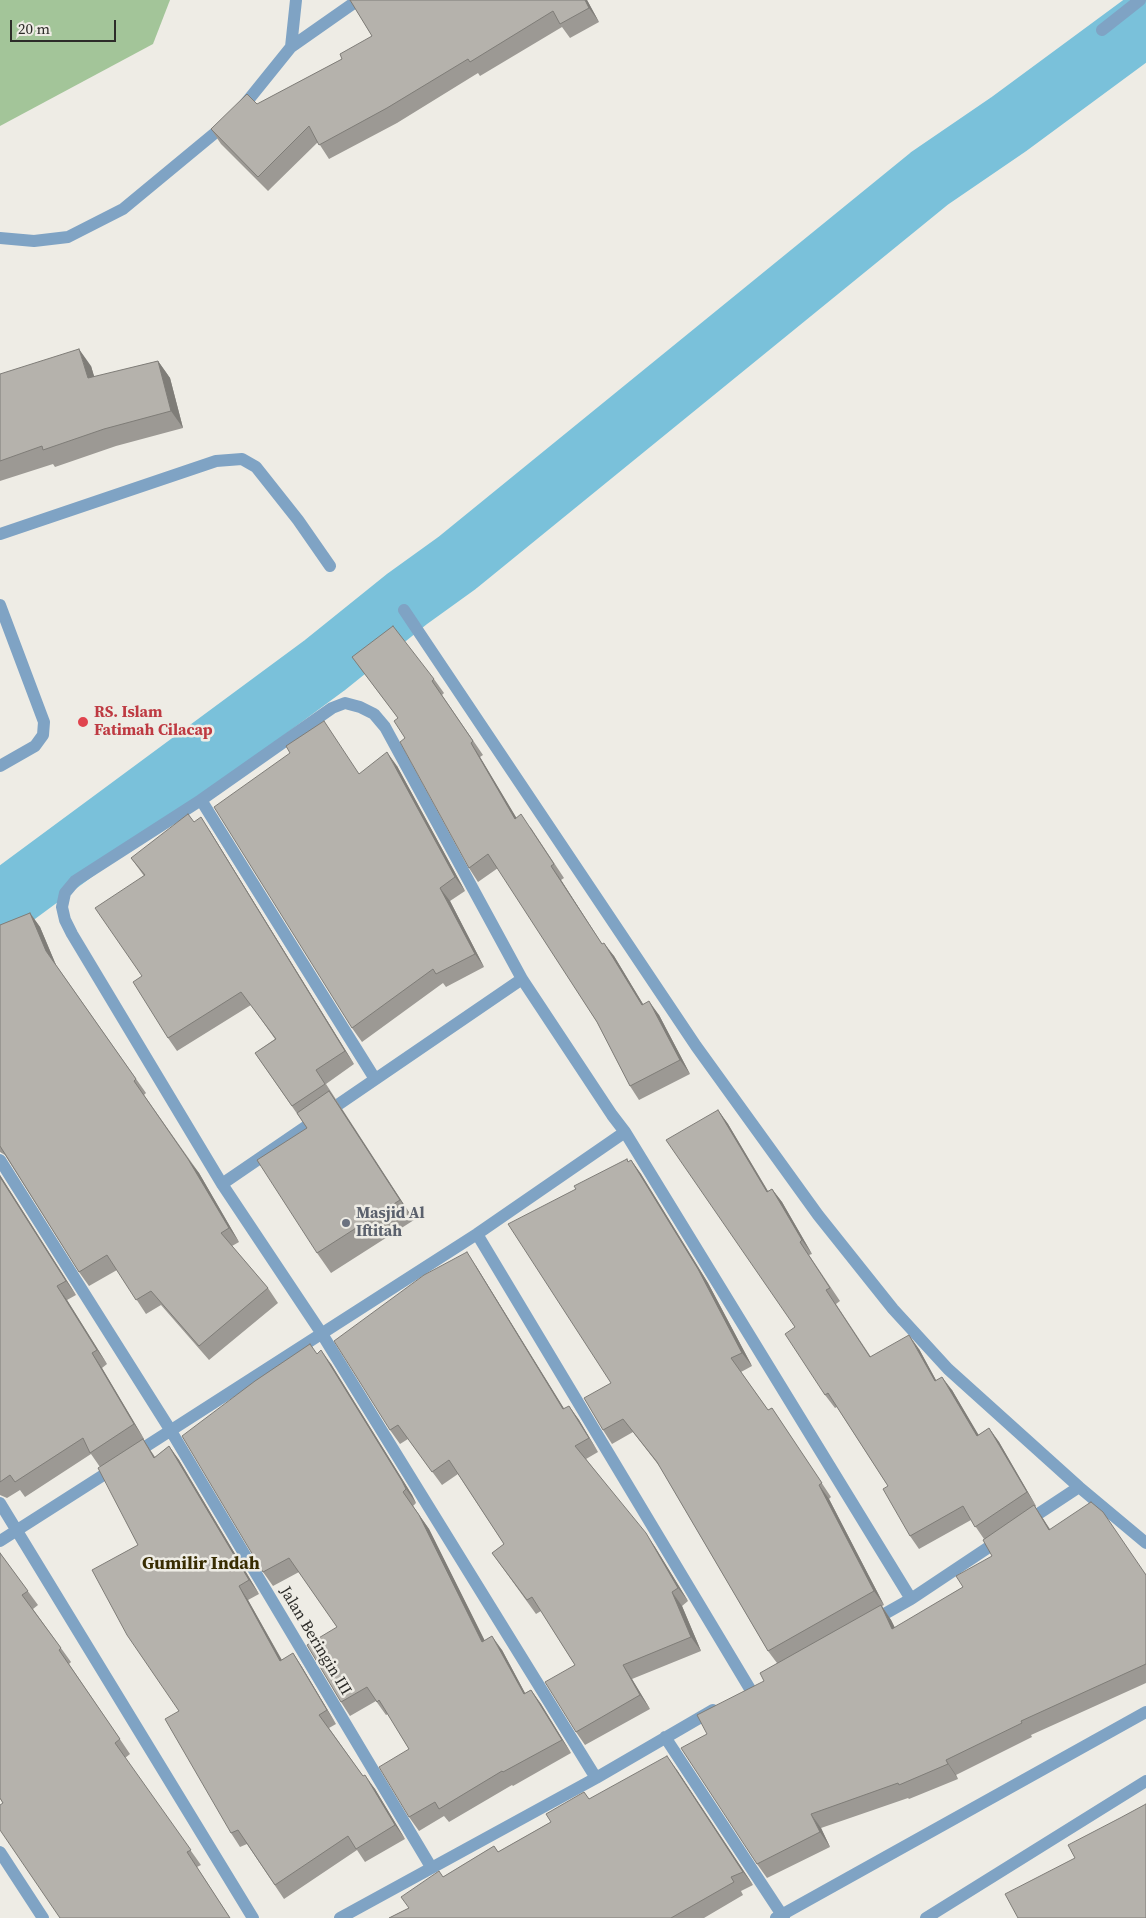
<!DOCTYPE html>
<html>
<head>
<meta charset="utf-8">
<style>
	body { margin:0 }
	#map { position:relative; width:1146px; height:1918px; overflow:hidden; background:#eeece5; font-family:"Source Serif 4",serif }
	canvas { display:block }
	.scale { position:absolute; left:10px; top:20px; width:106px; height:22px; box-sizing:border-box; border:2px solid #2d2c29; border-top:0; padding-left:6px; font-size:15px; line-height:18px; white-space:nowrap; color:#2d2c29; -webkit-text-stroke:4px #eeece5; paint-order:stroke }
</style>
</head>
<body>
<div id="map">
<canvas width="1146" height="1918"></canvas>
<div class="scale">20 m</div>
</div>
<script>
const c = document.querySelector('canvas').getContext('2d');
c.lineJoin = 'round';
function fill(path, color) { c.fillStyle = color; c.fill(path, 'evenodd'); }
const shape = rows => new Path2D(rows.map(r => 'M' + r).join(''));
function strokePath(path, color, width, dash) { c.strokeStyle = color; c.lineWidth = width; c.lineCap = dash ? 'butt' : 'round'; c.setLineDash(dash || []); c.stroke(path); }
function label(font, color, halo, rows, align = 'center') {
  c.font = font + ' "Source Serif 4",serif'; c.lineWidth = 5; c.setLineDash([]); c.textBaseline = 'middle'; c.strokeStyle = halo; c.fillStyle = color; for (const [text, x, y, turn = 0] of rows) {
    c.save(); c.translate(x, y); c.rotate((+turn || 0) * Math.PI / 180); c.textAlign = isNaN(turn) ? turn : align; if (halo) c.strokeText(text, 0, 0); c.fillText(text, 0, 0); c.restore();
  }
}
fill(shape([
	[0,0,170,0,153,44,0,126]
]), '#a3c599');
strokePath(shape([
	[0,905,325,665,407,599,457,563,930,178,1009,124,1146,23]
]), '#7ac1da', 64);
strokePath(shape([
	[1102,30,1140,0],
	[291,47,358,0],
	[241,109,291,47,296,0],
	[0,238,34,241,68,237,123,209,227,123],
	[0,534,216,461,242,459,256,467,298,520,330,566],
	[0,605,44,722,43,735,35,746,0,766],
	[404,610,696,1046,818,1215,893,1309,948,1369,1079,1487,1146,1543],
	[375,1079,201,800,75,881,65,893,62,907,65,920,72,934,222,1184,322,1334,596,1778],
	[625,1132,911,1599],
	[0,1160,171,1431,431,1867],
	[222,1184,522,979],
	[477,1234,750,1689],
	[134,1454,477,1234,625,1132,612,1115,522,979,385,727,374,714,360,707,345,703,332,708,201,800],
	[0,1503,253,1918],
	[1026,1522,1079,1487],
	[0,1541,116,1467],
	[872,1621,911,1599,1001,1539],
	[665,1737,784,1918],
	[0,1852,43,1918],
	[340,1918,596,1778,713,1710],
	[776,1918,1146,1712],
	[926,1918,1146,1781]
]), '#7fa3c4', 12);
fill(shape([
	[350,0,587,0,599,22,570,38,562,27,480,76,478,73,397,123,329,159,318,142,268,191,221,144,211,129,342,59,372,36],
	[158,361,170,378,183,428,116,446,55,467,53,464,0,481,0,374,91,366,94,377],
	[352,657,434,679,444,693,442,695,483,755,480,757,516,818,531,828,564,878,561,880,602,944,614,956,643,1004,659,1015,690,1074,639,1100,630,1086,597,1022,498,868,478,882,469,868,405,738,398,718],
	[397,766,465,891,450,901,484,967,446,987,443,983,362,1042,352,1028,359,774],
	[194,822,210,831,354,1064,326,1084,414,1220,331,1273,317,1253,307,1128,255,1053,275,1039,251,1005,177,1051,168,1038,142,976,144,876,131,858],
	[30,913,40,927,56,965,146,1093,144,1095,199,1173,239,1242,232,1246,268,1288,278,1303,209,1360,161,1305,146,1314,117,1270,89,1286,79,1272,5,1155,0,1152,0,925],
	[718,1110,728,1124,768,1191,772,1189,782,1202,812,1254,809,1255,840,1301,836,1304,871,1357,919,1349,936,1380,952,1390,978,1435,989,1428,999,1442,1036,1506,1035,1507,1050,1529,1146,1574,1146,1683,1031,1735,1032,1737,956,1775,958,1779,909,1799,908,1798,821,1828,830,1847,767,1878,757,1864,707,1734,764,1681,777,1663,768,1651,660,1467,633,1432,612,1444,603,1430,611,1383,576,1189,631,1160,641,1174,708,1283,752,1366,741,1372,768,1410,772,1408,831,1497,829,1499,884,1605,882,1606,891,1620,895,1628,963,1587,992,1556,984,1539,971,1520,919,1549,910,1536,888,1486,837,1407,835,1408,825,1395,795,1327],
	[0,1175,76,1295,67,1300,107,1364,102,1368,144,1439,143,1439,155,1457,169,1446,179,1460,259,1594,248,1600,282,1660,293,1653,302,1667,336,1724,329,1728,363,1776,375,1789,405,1839,365,1862,357,1850,284,1899,247,1844,240,1847,231,1833,179,1711,138,1545,100,1467,91,1454,25,1497,20,1490,7,1498,0,1495],
	[476,1266,564,1409,569,1406,579,1420,598,1452,586,1459,655,1547,688,1601,682,1606,701,1651,632,1679,650,1709,585,1745,576,1732,575,1665,541,1611,536,1614,492,1553,504,1544,458,1474,442,1485,408,1439,400,1444,390,1430],
	[317,1354,331,1364,412,1495,416,1503,413,1506,429,1529,484,1640,502,1650,525,1693,531,1690,541,1704,571,1753,513,1786,512,1785,449,1822,444,1816,419,1831,409,1817,409,1749,388,1714,386,1715,376,1701,350,1716,341,1702,337,1627,299,1572,273,1586,263,1572],
	[0,1553,38,1605,33,1609,71,1662,69,1664,130,1754,125,1758,201,1865,197,1867,230,1918,60,1918,3,1803,0,1799],
	[677,1770,753,1885,741,1891,743,1895,704,1918,389,1918,409,1908,443,1877,494,1846,498,1852,551,1822,584,1792,589,1799]
]), '#9c9994');
fill(shape([
	[585,0,587,0,599,22,589,8],
	[79,349,91,366,100,395,88,378],
	[158,361,170,378,183,428,171,411],
	[471,743,480,757,525,832,515,819],
	[387,752,397,766,465,891,455,877],
	[201,817,210,831,354,1064,345,1051],
	[551,866,561,880,611,958,602,944],
	[440,888,450,901,484,967,475,954],
	[30,913,40,927,56,965,46,951],
	[604,943,614,956,652,1019,642,1005],
	[649,1001,659,1015,690,1074,680,1060],
	[329,1091,343,1111,414,1220,400,1200],
	[718,1110,728,1124,776,1205,767,1192],
	[188,1159,199,1173,239,1242,229,1228],
	[631,1160,641,1174,708,1283,752,1366,742,1353],
	[0,1175,76,1295,66,1281,0,1177],
	[772,1189,782,1202,812,1254,802,1240],
	[467,1252,476,1266,573,1423,563,1409],
	[57,1286,67,1300,107,1364,97,1350],
	[909,1335,919,1349,944,1395,935,1381],
	[321,1350,331,1364,412,1495,416,1503,406,1489],
	[92,1353,102,1368,144,1439,134,1424],
	[942,1377,952,1390,987,1449,977,1436],
	[569,1406,579,1420,598,1452,589,1438],
	[989,1428,999,1442,1036,1506,1027,1492],
	[143,1439,152,1453,164,1472,154,1458],
	[169,1446,179,1460,259,1594,249,1580],
	[819,1485,829,1499,884,1605,874,1591],
	[403,1492,429,1529,492,1655,482,1642],
	[1034,1505,1044,1520,1059,1545,1049,1530],
	[646,1533,655,1547,688,1601,678,1588],
	[239,1586,248,1600,290,1675,280,1661],
	[672,1592,682,1606,701,1651,691,1637],
	[881,1605,891,1620,903,1644,892,1629],
	[492,1636,502,1650,533,1708,524,1694],
	[293,1653,302,1667,336,1724,327,1710],
	[623,1665,632,1679,650,1709,640,1695],
	[531,1690,541,1704,571,1753,562,1740],
	[667,1756,677,1770,753,1885,743,1872],
	[946,1760,956,1775,958,1779,948,1764],
	[365,1775,375,1789,405,1839,395,1825],
	[811,1814,821,1828,830,1847,820,1832]
]), '#7f7d78');
const building = shape([
	[350,0,585,0,589,8,560,24,553,11,470,62,468,59,387,108,319,145,309,126,258,177,211,129,247,94,257,104,342,59,340,54,372,36,350,0],
	[79,349,88,378,158,361,171,411,104,429,43,450,42,446,0,461,0,374,79,349],
	[393,626,434,679,432,681,473,741,471,743,515,819,521,814,554,864,551,866,602,944,604,943,642,1005,649,1001,680,1060,630,1086,597,1022,488,854,469,868,400,742,405,738,394,721,398,718,352,657,393,626],
	[324,721,359,774,387,752,455,877,440,888,475,954,436,974,433,969,352,1028,214,807,290,753,286,746,324,721],
	[188,814,194,822,201,817,345,1051,316,1070,325,1084,292,1106,255,1053,276,1039,241,992,168,1038,133,982,142,976,95,908,145,875,131,858,188,814],
	[30,913,46,951,136,1079,134,1081,188,1159,229,1228,221,1233,268,1288,199,1346,151,1291,136,1300,107,1255,79,1272,0,1146,0,925,30,913],
	[329,1091,400,1200,317,1253,257,1160,307,1128,297,1113,329,1091],
	[718,1110,767,1192,772,1189,802,1240,800,1242,830,1288,826,1290,870,1357,909,1335,935,1381,942,1377,977,1436,989,1428,1027,1492,975,1527,963,1506,910,1536,883,1489,888,1486,828,1393,825,1395,785,1334,795,1327,666,1140,718,1110],
	[627,1159,628,1162,631,1160,698,1269,742,1353,731,1358,768,1410,772,1408,822,1483,819,1485,874,1591,768,1651,657,1462,623,1419,603,1430,584,1398,611,1383,508,1224,576,1189,574,1186,627,1159],
	[0,1177,66,1281,57,1286,97,1350,92,1353,134,1424,90,1453,83,1438,15,1482,10,1475,0,1482,0,1177],
	[467,1252,563,1409,569,1406,589,1438,575,1446,646,1533,678,1588,672,1592,691,1637,623,1665,640,1695,576,1732,545,1682,575,1665,532,1597,527,1600,492,1553,504,1544,449,1460,432,1472,398,1425,390,1430,334,1341,424,1275,467,1252],
	[310,1344,317,1354,321,1350,402,1481,406,1489,403,1492,419,1515,482,1642,492,1636,524,1694,531,1690,562,1740,503,1772,502,1771,439,1809,435,1802,409,1817,379,1767,409,1749,379,1700,377,1702,367,1687,341,1702,307,1645,337,1627,289,1558,263,1572,182,1436,255,1381,310,1344],
	[143,1439,154,1458,169,1446,249,1580,239,1586,280,1661,293,1653,327,1710,319,1715,363,1776,365,1775,395,1825,356,1849,348,1836,275,1885,238,1830,231,1833,165,1719,179,1711,127,1635,92,1570,138,1545,98,1468,143,1439],
	[1091,1502,1103,1512,1146,1575,1146,1664,1021,1721,1022,1723,946,1760,948,1764,899,1785,898,1783,811,1814,820,1832,757,1864,681,1748,707,1734,697,1715,764,1681,760,1673,881,1605,892,1629,963,1587,956,1576,992,1556,983,1540,1034,1505,1049,1530,1091,1502],
	[0,1553,28,1591,22,1595,61,1648,59,1650,120,1739,115,1743,191,1850,187,1852,230,1918,60,1918,0,1830,0,1805,3,1803,0,1798,0,1553],
	[667,1756,743,1872,731,1877,734,1882,671,1918,389,1918,409,1908,401,1897,439,1871,443,1877,494,1846,498,1852,551,1822,546,1814,584,1792,589,1799,667,1756],
	[1146,1804,1146,1918,1018,1918,1005,1894,1075,1858,1068,1845,1120,1818,1146,1804]
]);
fill(building, '#b5b2ac');
strokePath(building, '#7f7d78', 1);
for (const [x, y, r, color] of [
	[83,722,6,"#e0444e"],
	[346,1223,5,"#6b7280"]
]) { const dot = new Path2D(); dot.arc(x, y, r, 0, 2 * Math.PI); c.fillStyle = color; c.fill(dot); strokePath(dot, '#eeece5', 2); }
label('bold 16px', '#be3a42', '#eeece5', [
	["RS. Islam",94,713],
	["Fatimah Cilacap",94,731]
], 'left');
label('bold 16px', '#5b616d', '#eeece5', [
	["Masjid Al",356,1214],
	["Iftitah",356,1232]
], 'left');
label('16px', '#2d2c29', '#eeece5', [
	["Jalan Beringin III",315,1641,59]
]);
label('bold 18px', '#382c01', '#eeece5', [
	["Gumilir Indah",201,1564]
]);
</script>
</body>
</html>
